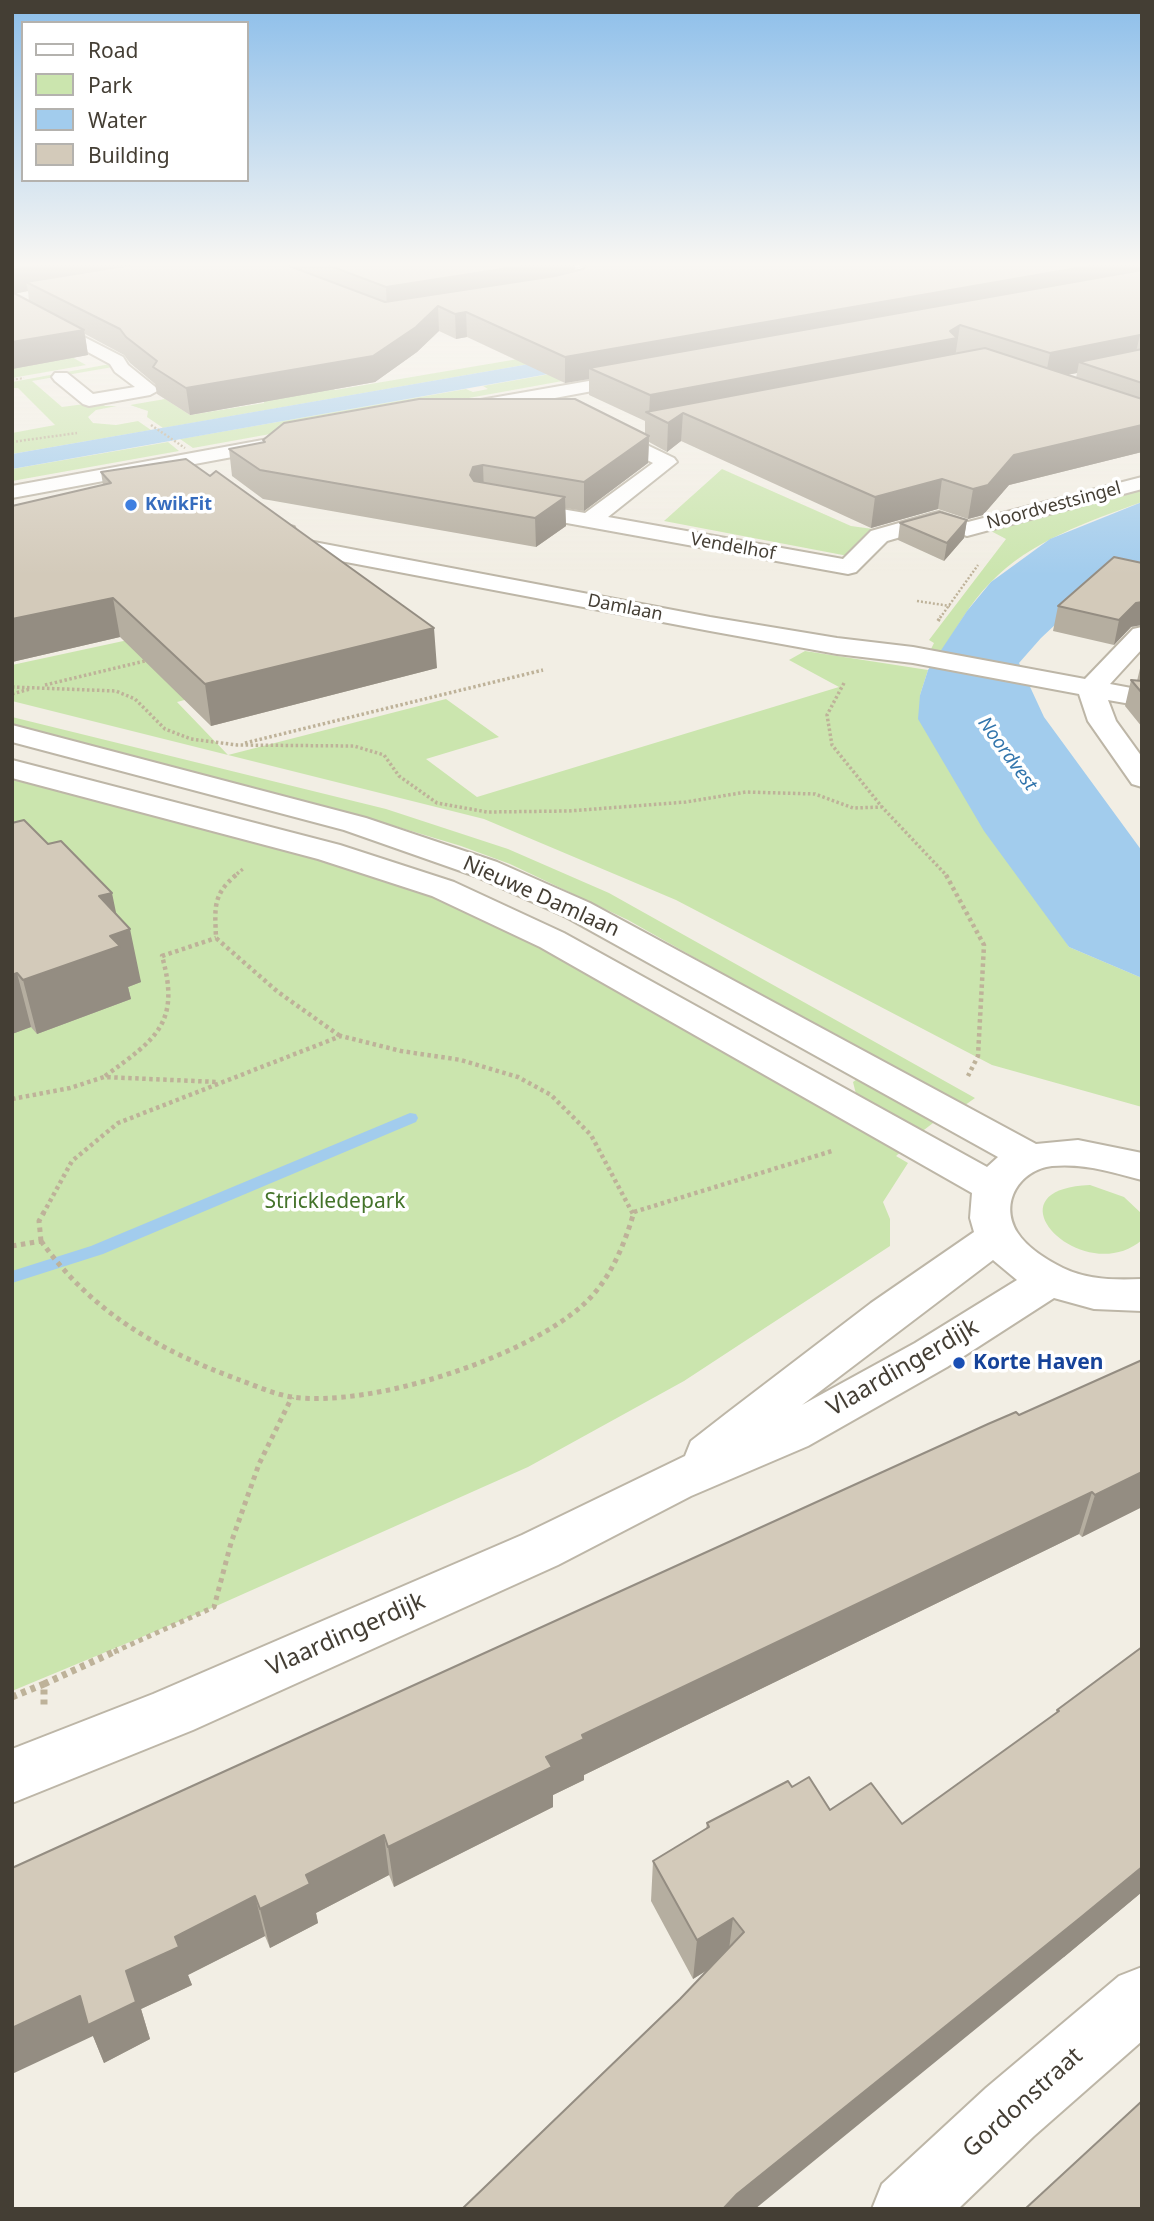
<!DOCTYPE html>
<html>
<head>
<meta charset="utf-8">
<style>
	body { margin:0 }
	#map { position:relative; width:1154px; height:2221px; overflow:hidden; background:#f2eee4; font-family:"Noto Sans",sans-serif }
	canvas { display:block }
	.frame { position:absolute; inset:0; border:14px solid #443e34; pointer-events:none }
	.legend { position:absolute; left:21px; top:21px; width:228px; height:161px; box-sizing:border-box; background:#fff; border:2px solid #b4b2ae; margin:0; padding:9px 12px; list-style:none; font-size:21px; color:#443e34 }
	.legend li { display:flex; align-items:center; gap:14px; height:35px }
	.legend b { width:35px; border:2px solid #b4b2ae }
</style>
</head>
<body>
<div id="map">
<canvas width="1154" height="2221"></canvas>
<div class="frame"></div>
<ul class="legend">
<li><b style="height:9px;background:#fff"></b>Road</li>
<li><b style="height:19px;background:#cbe5ae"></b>Park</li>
<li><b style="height:19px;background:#a2cced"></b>Water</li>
<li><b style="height:19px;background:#d3caba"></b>Building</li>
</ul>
</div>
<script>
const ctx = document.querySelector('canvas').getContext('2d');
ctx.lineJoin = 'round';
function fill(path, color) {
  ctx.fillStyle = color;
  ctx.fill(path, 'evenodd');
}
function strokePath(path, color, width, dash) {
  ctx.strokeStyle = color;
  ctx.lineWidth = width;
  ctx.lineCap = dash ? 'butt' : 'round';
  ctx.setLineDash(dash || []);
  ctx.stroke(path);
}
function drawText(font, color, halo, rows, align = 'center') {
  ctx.font = font + ' "Noto Sans",sans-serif';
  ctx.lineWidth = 7;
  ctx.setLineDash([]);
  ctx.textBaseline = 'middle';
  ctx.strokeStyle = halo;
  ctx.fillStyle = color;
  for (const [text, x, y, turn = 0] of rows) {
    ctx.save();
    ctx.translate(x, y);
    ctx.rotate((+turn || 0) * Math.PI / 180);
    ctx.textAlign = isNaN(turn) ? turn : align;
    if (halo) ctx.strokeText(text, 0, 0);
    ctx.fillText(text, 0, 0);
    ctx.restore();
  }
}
const green = new Path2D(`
	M910 318 193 448 180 439 466 389 473 392 488 389 483 386 718 344Z
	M696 335 163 428 147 417 148 411 130 405 165 399 190 415 264 403 257 344 335 390 577 349Z
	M63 352 86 365 12 378V354Z
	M110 364 113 367 32 381 62 407 99 402 105 406H117L96 410 88 417 93 423 116 425 138 421 151 430 12 454V433L55 425 18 388H12V382Z
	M168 442 179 451 12 481V469Z
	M722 469 851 526 873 529 848 556 664 521Z
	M1142 490V502C1089 521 1030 541 990 583 970 603 956 629 941 653L931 649 934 643 929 640 1006 539 989 530Z
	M258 612 245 684 177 702 228 755 446 699 499 737 426 759 477 797 839 687 789 660 805 651 928 670 920 695 1069 947 1142 978V1107L992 1065 676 900 484 819 12 701V665Z
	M12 717 386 809 508 849 609 893 975 1098 961 1108 628 920 510 864 461 846 358 815 12 729Z
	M12 775 397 880 501 925 903 1150 896 1156 908 1163 883 1202 890 1219V1246L684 1381 528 1467 214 1607 12 1691Z
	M860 1077 937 1120 920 1133 857 1098 853 1082Z
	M1090 1185 1124 1197 1142 1214V1240C1083 1290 983 1189 1090 1185Z`);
const water = new Path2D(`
	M696 335 718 344 12 469V454Z
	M1142 502V563L1104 579 1041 638 1019 663 1044 717 1142 851V978L1069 947 984 831 918 719 920 695 928 670 967 611 991 582 1050 539Z`);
const stream = new Path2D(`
	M410 1113 416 1114 418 1118 416 1122 103 1254 12 1283V1271L91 1246Z`);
const pathFar5 = new Path2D(`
	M12 380 24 378`);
const pathFar4 = new Path2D(`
	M12 442 77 433
	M917 601 950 606
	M940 618 978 565`);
const pathFar3 = new Path2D(`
	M938 621 941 616
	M844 683 827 715 832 745 882 807 948 877
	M45 685 149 660
	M12 687 116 691 135 699 165 729 191 739 237 745 354 746 384 755 399 776 437 803 487 812 569 811 686 802 746 792 815 794 853 808 882 807
	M12 694 30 689
	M245 743 543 670
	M233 877 243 869`);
const pathFar2 = new Path2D(`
	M236 875C212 895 215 909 216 938L278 992 340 1036
	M946 875 984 945 978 1056 968 1076
	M105 1076C156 1039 181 1023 162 956L216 938
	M12 1099 70 1088 104 1077 218 1082
	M634 1212 832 1151
	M43 1214 72 1161 118 1123 341 1036 401 1051 461 1060 518 1077 551 1095 591 1135 633 1214`);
const pathFar1 = new Path2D(`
	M41 1241C92 1312 156 1349 237 1379 254 1385 273 1394 292 1397 371 1408 525 1358 584 1304 610 1280 624 1246 634 1212
	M41 1241 39 1221 44 1212
	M12 1246 41 1241
	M114 1652 214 1607 231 1543 259 1464 292 1397`);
const path = new Path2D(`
	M44 1684 118 1650
	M12 1697 44 1684V1706`);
const minor = new Path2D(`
	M12 300 123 357 128 365 159 390 150 395 89 406 83 404 55 381 52 377 55 373H67L93 394 135 387 115 372 110 364 12 311Z
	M640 372 649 377 646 381 469 414 460 408 469 402Z
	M601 423 674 458 677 462 608 517 843 559 871 531 931 514 939 512 968 522 1142 477V489L967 536 938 526 887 541 856 572 848 574 506 512 503 507 506 502 514 501 585 513 653 463 594 433 591 429 594 425Z
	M279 437 289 443 286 447 12 498V486Z
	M286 525 294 527 298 539 710 617 837 638 913 647 1085 679 1133 629 1142 627V649L1110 684 1142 690V706L1108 700 1116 721 1142 757V787L1132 784 1088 721 1079 694 913 663 837 654 710 631 288 551 280 549 275 532 278 527Z
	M12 725 366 818 497 862 590 903 1036 1144 1078 1140 1142 1153V1180C1112 1172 1084 1163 1052 1166 1020 1170 999 1202 1017 1232 1027 1248 1047 1260 1063 1268 1088 1280 1115 1280 1142 1279V1311L1094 1309 1054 1298 947 1367 808 1446 691 1496 558 1565 193 1730 12 1803V1749L153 1694 522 1535 685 1456 691 1441 727 1413 871 1303 974 1232 970 1218 972 1193 540 947 432 896 318 859 12 778V760L340 845 454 882 564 933 987 1167 998 1157 566 917 475 876 344 830 12 742ZM993 1260 1017 1280 915 1343 802 1405Z
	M1142 1967V2041L1034 2136 958 2209H872L882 2184 986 2088 1119 1976Z`);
const pathBridge = new Path2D(`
	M151 425 185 448`);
const wall = new Path2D(`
	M12 264H575V271L584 268 576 264H1142V452L1009 485 983 515 968 519 938 509 871 528 681 441 667 452 649 442 648 463 584 511 565 508 566 526 536 547 263 499 232 476 229 449 263 442V440L645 434V421L589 395V379L565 383 467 337 456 339 439 331 417 352 375 382 190 415 157 394 155 384 130 363 124 355 85 334 88 355 12 369ZM28 291 29 301 14 294ZM1077 373 1076 378 1067 375Z
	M101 472 437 668 211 726 120 637 12 662V506L103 485Z
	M967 520 964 538 944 561 898 540 900 523Z
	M1114 557 1131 627 1114 645 1053 631 1058 606Z
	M1142 660V727L1125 706 1131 680 1137 681Z
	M12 823 116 915 141 982 128 987 131 999 37 1034 31 1027 12 1034Z
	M1142 1356V1507L1082 1537 1079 1534 584 1775V1780L553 1795V1807L394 1887 389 1875 316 1913 318 1923 270 1948 265 1936 188 1975 192 1985 141 2009 150 2039 104 2063 93 2036 12 1868 1140 1361Z
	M1142 1647V1892L1064 1957 680 1999 709 1969 693 1979 651 1901 653 1861 706 1829 707 1823 792 1787 830 1810 902 1824 1056 1713 1057 1710Z`);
const shadedWall = new Path2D(`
	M48 264H197L26 282 28 291 12 294V270Z
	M534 264H575V278L387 311 386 287Z
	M1100 264H1142V279L589 368V379L565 383V357Z
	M438 306 439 331 417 352 375 382 190 415 186 388Z
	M466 312 467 337 456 339 455 314Z
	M960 325 954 364 683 413 681 441 667 452 668 423 649 414 650 395 950 331Z
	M84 330 88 355 12 369V342Z
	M1140 335 1134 360 1079 362 1077 373 1045 379 1050 353Z
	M1142 425V452L1009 485 983 515 968 519 973 489 1014 455Z
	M649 436 648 463 584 511V482Z
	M483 465 484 493 470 475 473 467Z
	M942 479 938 509 871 528 875 497Z
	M565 497 566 526 536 547 535 518Z
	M967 520 964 538 944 561 947 543Z
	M113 598 120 637 12 662V619Z
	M1142 602V625L1131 627 1114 645 1119 620 1136 603Z
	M434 628 437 668 211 726 205 684Z
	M112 893 120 932 130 929 141 982 128 987 131 999 37 1034 23 980 99 896Z
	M17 973 31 1027 12 1034V975Z
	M1142 1472V1507L1082 1537 1095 1495Z
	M1092 1492 1079 1534 584 1775V1780L553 1795V1807L394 1887 388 1847 546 1757 582 1735Z
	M384 1835 389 1875 316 1913 318 1923 270 1948 260 1909 306 1875Z
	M1142 1867V1892L1064 1957 755 2209H723L737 2194Z
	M255 1896 265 1936 188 1975 192 1985 141 2009 150 2039 104 2063 93 2036 12 2074V2028L175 1937Z
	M733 1918 728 1957 693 1979 697 1940Z`);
const building = new Path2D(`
	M12 264H48L12 270Z
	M137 264H284L385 302 555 276 583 269 588 264H1100L565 357 466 312 455 314 438 306 416 327 373 356 186 388 153 367 157 361 126 337 120 329 26 282Z
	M325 264H534L386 287Z
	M1142 270V335H1140L1050 353 960 325 950 331 957 338 650 395 589 368Z
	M12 292 84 330 12 342Z
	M985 348 1142 399V425L1014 455 988 485 973 489 942 479 875 497 683 413 668 423 646 412Z
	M1142 349V383L1079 362Z
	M419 399H575L649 436 584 482 483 465 473 467 470 475 474 481 565 497 535 518 260 470 229 449 265 442 263 440 284 423Z
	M186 459 210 476 216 471 434 628 205 684 113 598 12 619V506L111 483 101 472Z
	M940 512 967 520 947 543 900 523Z
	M1114 557 1142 563V602L1136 603 1119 620 1058 606Z
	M1131 680 1142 681V693Z
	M24 820 48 844 61 841 112 893 99 896 130 929 110 936 120 946 23 980 17 973 12 975V823Z
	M1142 1360V1472L1095 1495 1092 1492 582 1735 584 1739 546 1757 552 1767 388 1847 384 1835 306 1875 310 1884 260 1909 255 1896 175 1937 179 1947 126 1971 136 2002 88 2025 80 1996 12 2028V1868L988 1424 1016 1412 1019 1415Z
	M1142 1647V1867L1080 1918 737 2194 723 2209H462L680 1999 744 1932 733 1918 697 1940 653 1861 709 1827 707 1823 788 1781 792 1787 809 1777 830 1810 871 1783 902 1824 1059 1711 1057 1710Z
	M1142 2101V2209H1025Z`);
const markers = [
	[131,505,7,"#3f7fe0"],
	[959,1363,7,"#1a4fb4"]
];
const farShopnames = [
	["KwikFit",145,505]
];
const farStreetnames = [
	["Noordvestsingel",1054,506,-15],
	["Vendelhof",733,547,10],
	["Damlaan",625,608,11]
];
const farWaternames = [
	["Noordvest",1007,754,54]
];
const streetNames = [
	["Nieuwe Damlaan",541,897,24]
];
const parkNames = [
	["Strickledepark",335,1202]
];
const transitNames = [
	["Korte Haven",973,1363]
];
const nearStreetnames = [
	["Vlaardingerdijk",903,1368,-30],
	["Vlaardingerdijk",346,1635,-24],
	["Gordonstraat",1023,2103,-42]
];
fill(green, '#cbe5ae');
fill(water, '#a2cced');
fill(stream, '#a2cced');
strokePath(minor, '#bdb6a7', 4);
strokePath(pathFar5, '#beb299', 2, [2, 2]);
strokePath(pathFar4, '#beb299', 2.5, [2, 2]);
strokePath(pathFar3, '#beb299', 3.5, [2.5, 2.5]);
strokePath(pathFar2, '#beb299', 4.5, [3.5, 3.5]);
strokePath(pathFar1, '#beb299', 5, [4.5, 4.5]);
strokePath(path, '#beb299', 7, [5, 5]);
fill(minor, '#fff');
strokePath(pathBridge, '#beb299', 2.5, [2, 2]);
fill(wall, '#b5aea0');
fill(shadedWall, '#948d82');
fill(building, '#d3caba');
strokePath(building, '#948d82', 2);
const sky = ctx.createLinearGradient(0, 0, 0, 575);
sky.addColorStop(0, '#8cbeea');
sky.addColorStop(0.46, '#f9f7f3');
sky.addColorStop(1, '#f9f7f300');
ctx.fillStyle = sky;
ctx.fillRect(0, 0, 1154, 575);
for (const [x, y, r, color] of markers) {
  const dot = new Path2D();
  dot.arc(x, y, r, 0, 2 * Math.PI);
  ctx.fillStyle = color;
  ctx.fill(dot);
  strokePath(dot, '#fff', 2.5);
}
drawText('bold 18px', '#366cbe', '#fff', farShopnames, 'left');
drawText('18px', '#443e34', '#fff', farStreetnames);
drawText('italic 19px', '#3275ac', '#fff', farWaternames);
drawText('21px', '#443e34', '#fff', streetNames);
drawText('21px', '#44732a', '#fff', parkNames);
drawText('bold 21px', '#164399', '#fff', transitNames, 'left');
drawText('24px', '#443e34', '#fff', nearStreetnames);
</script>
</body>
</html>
